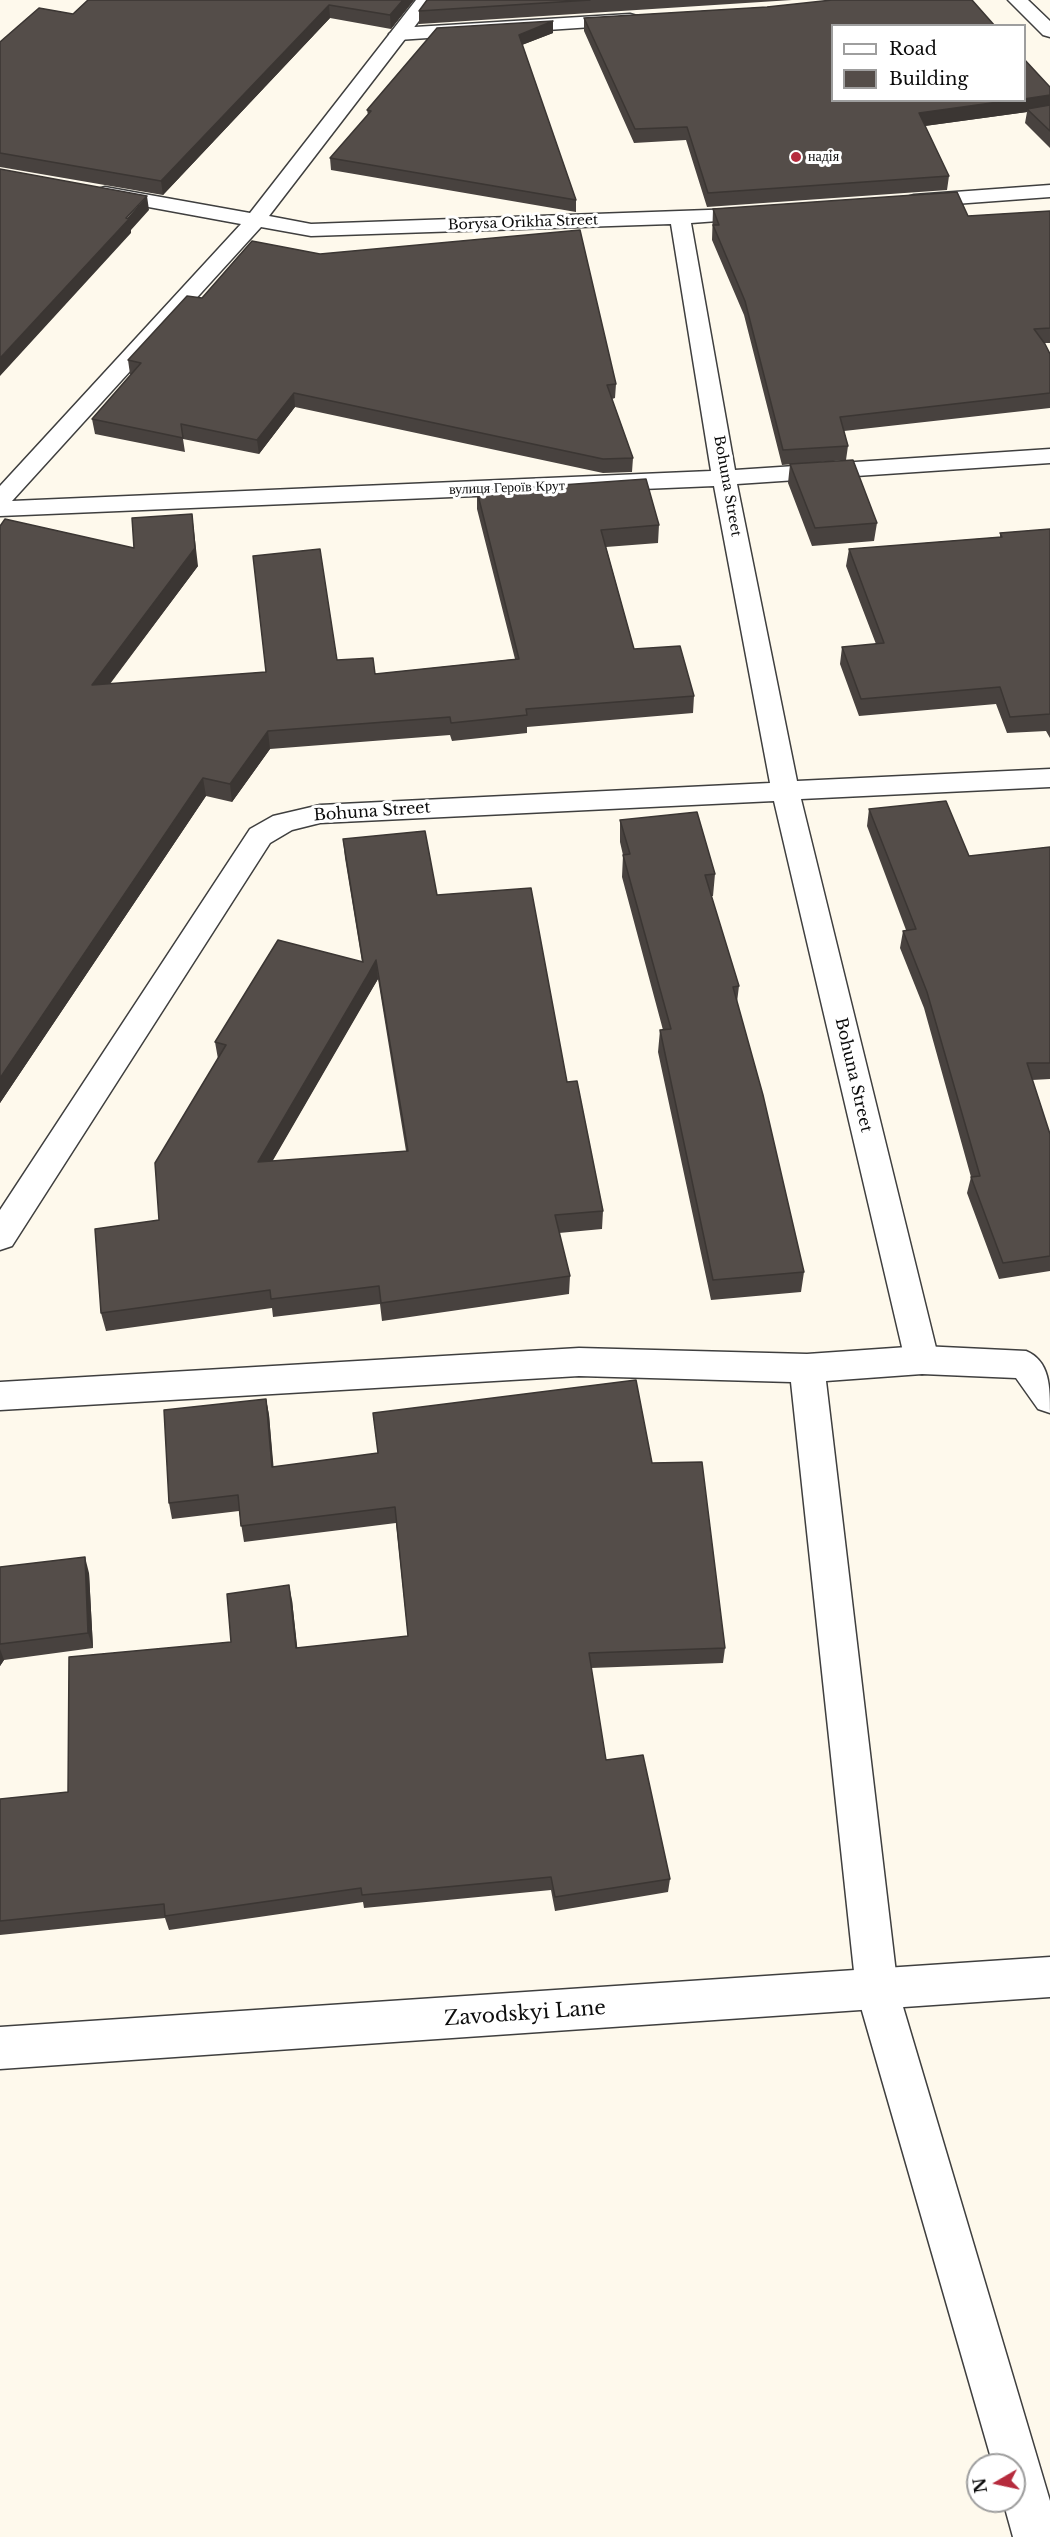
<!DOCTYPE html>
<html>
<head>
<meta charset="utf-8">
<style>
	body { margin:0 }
	#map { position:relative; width:1050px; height:2537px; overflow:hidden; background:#fef9ec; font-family:"Libre Baskerville",serif }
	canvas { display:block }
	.legend { position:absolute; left:831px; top:24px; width:195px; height:78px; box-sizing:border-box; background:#fff; border:2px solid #9e9e9e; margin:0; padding:8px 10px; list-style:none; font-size:18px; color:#0c0c0c }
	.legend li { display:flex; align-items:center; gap:12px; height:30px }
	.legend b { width:30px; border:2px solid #9e9e9e }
	.north { position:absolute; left:966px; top:2453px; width:60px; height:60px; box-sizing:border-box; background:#fff; border:2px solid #9e9e9e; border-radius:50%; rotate:261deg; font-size:16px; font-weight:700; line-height:24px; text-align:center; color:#0c0c0c }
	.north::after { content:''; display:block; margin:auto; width:21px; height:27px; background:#b62b3d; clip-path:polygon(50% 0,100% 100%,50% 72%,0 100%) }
</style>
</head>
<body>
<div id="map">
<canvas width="1050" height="2537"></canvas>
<ul class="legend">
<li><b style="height:8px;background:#fff"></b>Road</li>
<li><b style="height:16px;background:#544d49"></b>Building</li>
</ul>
<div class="north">N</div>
</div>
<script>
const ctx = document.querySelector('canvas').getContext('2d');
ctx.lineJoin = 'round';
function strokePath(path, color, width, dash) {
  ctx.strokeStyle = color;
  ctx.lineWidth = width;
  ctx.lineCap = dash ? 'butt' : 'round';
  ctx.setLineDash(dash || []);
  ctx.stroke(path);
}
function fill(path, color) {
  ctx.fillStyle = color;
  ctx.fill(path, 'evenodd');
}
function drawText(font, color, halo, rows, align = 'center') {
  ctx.font = font + ' "Libre Baskerville",serif';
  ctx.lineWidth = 6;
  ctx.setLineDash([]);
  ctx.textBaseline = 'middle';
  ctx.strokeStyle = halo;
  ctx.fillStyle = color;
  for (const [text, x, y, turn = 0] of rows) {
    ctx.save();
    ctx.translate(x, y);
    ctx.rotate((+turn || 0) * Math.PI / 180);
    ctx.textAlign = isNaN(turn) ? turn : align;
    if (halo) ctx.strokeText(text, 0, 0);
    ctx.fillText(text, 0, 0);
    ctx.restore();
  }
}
const service = new Path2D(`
	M630 14 637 16 639 20 637 24 398 40 389 34 398 28Z
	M922 1346 1026 1351C1050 1361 1050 1387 1050 1413L1038 1409 1016 1378 922 1374 826 1381 898 1990 1050 2501V2537H1013L1003 2501H1014V2465H993L856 1990 791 1382 579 1376 0 1410V1382L579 1348 807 1354Z`);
const minor = new Path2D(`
	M416 0H435L269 216 311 224 765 208 768 212 765 216 758 218 691 223 735 470 1050 449V463L737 484 797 781 1050 769V787L801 799 939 1360 934 1370 922 1374 910 1370 905 1360 774 801 320 823 292 830 270 843 12 1246 0 1250V1210L250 829 273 816 320 805 770 783 714 486 0 516V486L241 224 105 199 98 197 95 193 98 189 105 187 250 213ZM671 224 711 471 12 501 261 227 311 236Z
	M1008 0H1028L1050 21V37L1043 35Z
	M1050 185V197L914 207 907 205 904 201 907 197 914 195Z
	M1050 1957V1997L0 2069V2027Z`);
const wall = new Path2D(`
	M88 0H414L391 29 330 18 163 195 0 167V42L73 14Z
	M427 0H792L419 24V11Z
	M767 7 1050 87V148L1025 123 1027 112 925 126 949 176 947 190 707 207 686 140 634 143 584 31V18Z
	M437 28 553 33 522 45 576 200V212L331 170 330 158 368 115 367 110Z
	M713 209 968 216 1050 211V343H1044L1050 354V408L844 431 848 446 846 460 782 465 744 315 712 240Z
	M128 360 616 384 615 398 612 399 633 458 632 472 603 473 295 407 259 454 183 439 185 452 95 434 92 419 131 375 130 374Z
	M790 464 877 523 874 541 812 546 788 483Z
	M477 491 659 525 658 543 606 547 634 649 694 696 693 713 527 727V733L452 741 450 735 270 749 232 802 206 796 0 1103V526L198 566 110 684 266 672 337 660 375 674 515 659 477 509Z
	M1050 529V738L1046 731 1007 733 996 704 859 716 840 664 842 647 876 644 846 566 849 549 1000 537V533Z
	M869 809 969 856 1050 847V1079L1032 1080 1050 1134V1271L999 1279 967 1193 971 1177 924 1008 900 948 903 931 906 930 867 826Z
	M620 820 715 874 713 896H711L739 986 737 1002 804 1272 801 1292 711 1300 658 1052 660 1030H663L622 877 623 855 620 842Z
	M343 839 437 895 567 1082 603 1211 602 1229 559 1233 570 1276 569 1294 382 1321 380 1304 273 1317 272 1308 106 1331 101 1313 159 1220 218 1059 215 1042 362 962 345 858ZM378 979 406 1151 272 1161 367 997Z
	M266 1399 269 1415 273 1467 378 1453 373 1413 652 1463 725 1648 723 1663 591 1668 606 1760 670 1879 668 1892 555 1911 551 1890 364 1908 363 1902 169 1930 165 1918 0 1935V1799L68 1792 231 1642 292 1600 297 1648 408 1636 396 1523 244 1542 239 1511 172 1519 169 1503Z
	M0 1567 89 1573 93 1648 4 1660 0 1666Z`);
const shadedWall = new Path2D(`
	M403 0H414L391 29 390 15Z
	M329 5 330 18 163 195 161 181Z
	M553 21V33L519 46V35Z
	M1050 95V109H1027V112L917 127 919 113 1013 100H1024V99Z
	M147 196 149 210 131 230V233L0 376V358Z
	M294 393 295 407 259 454 257 440Z
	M192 514 198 566 95 703 92 685Z
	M268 731 270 749 232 802 230 784Z
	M203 778 206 796 0 1103V1078Z
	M376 960 378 979 261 1181 258 1162Z
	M266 1399 269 1415 275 1483 272 1467Z
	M85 1557 89 1573 93 1648 88 1633Z
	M289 1585 292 1600 299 1663 296 1648Z
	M0 1649 4 1660 0 1666Z`);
const building = new Path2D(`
	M88 0H403L390 15 329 5 161 181 0 153V42L39 8 73 14Z
	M427 0H590L419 11Z
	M832 0H972L995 26H832V100H1013L919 113 949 176 708 193 687 127 635 129 584 18 767 7Z
	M553 21 519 35 576 200 330 158 371 111 367 110 437 28Z
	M1024 59 1050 87V95L1024 99Z
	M1050 105V131L1027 109Z
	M0 169 147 196 126 218 129 219 0 358Z
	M957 192 968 216 1050 211V328L1034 329 1045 344 1050 354V393L840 417 848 446 783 450 745 301 713 225H719L713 209Z
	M580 230 616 384 607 385 633 458 603 459 294 393 257 440 181 424 183 438 92 419 141 363 128 360 187 296 202 298 252 241 320 254Z
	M853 460 877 523 815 528 790 464Z
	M646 479 659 525 601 530 634 649 680 646 694 696 526 709 527 715 451 723 450 717 268 731 230 784 203 778 0 1078V526L5 519 134 548 132 518 192 514 195 548 92 685 266 672 253 556 320 549 337 660 373 658 375 674 519 659 477 491Z
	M1050 529V714L1010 717 1000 687 861 699 842 647 884 643 849 549 1002 537 1000 533Z
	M946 801 969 856 1050 847V1063H1027L1050 1134V1256L1003 1263 971 1177 980 1176 927 992 903 931 916 929 869 809Z
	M697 812 715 874 705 875 739 986 733 987 763 1095 804 1272 713 1280 660 1030 671 1029 623 855 630 854 620 820Z
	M425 831 437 895 531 888 567 1082 577 1081 603 1211 555 1215 570 1276 381 1303 379 1286 271 1299 270 1290 101 1313 95 1229 159 1220 155 1163 226 1045 215 1042 278 940 363 962 343 839ZM376 960 408 1151 258 1162 366 978Z
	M636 1380 652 1463 702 1462 725 1648 589 1653 606 1760 643 1755 670 1879 555 1897 551 1877 362 1895 361 1888 165 1916 164 1904 0 1921V1799L68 1792 69 1657 231 1642 227 1594 289 1585 296 1648 408 1636 395 1507 241 1526 238 1495 169 1503 164 1410 266 1399 272 1467 378 1453 373 1413Z
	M85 1557 88 1633 0 1644V1567Z`);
const markers = [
	[796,157,6,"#b62b3d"]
];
const farPoinames = [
	["надія",808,157]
];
const farStreetnames = [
	["Borysa Orikha Street",523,223,-2],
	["Bohuna Street",727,486,80],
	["вулиця Героїв Крут",507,488,-2]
];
const streetNames = [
	["Bohuna Street",372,812,-4],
	["Bohuna Street",853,1075,77]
];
const nearStreetnames = [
	["Zavodskyi Lane",525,2014,-4]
];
strokePath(service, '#3f3f3f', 3);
strokePath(minor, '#3f3f3f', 3);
fill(service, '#fff');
fill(minor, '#fff');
fill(wall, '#48423f');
fill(shadedWall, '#3b3633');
fill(building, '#544d49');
strokePath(building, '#3b3633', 1.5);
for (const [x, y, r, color] of markers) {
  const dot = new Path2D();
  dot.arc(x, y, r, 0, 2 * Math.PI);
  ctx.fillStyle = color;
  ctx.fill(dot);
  strokePath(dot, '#fff', 2);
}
drawText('14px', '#0c0c0c', '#fff', farPoinames, 'left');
drawText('14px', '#0c0c0c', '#fff', farStreetnames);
drawText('16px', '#0c0c0c', '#fff', streetNames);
drawText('20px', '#0c0c0c', '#fff', nearStreetnames);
</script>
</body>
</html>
